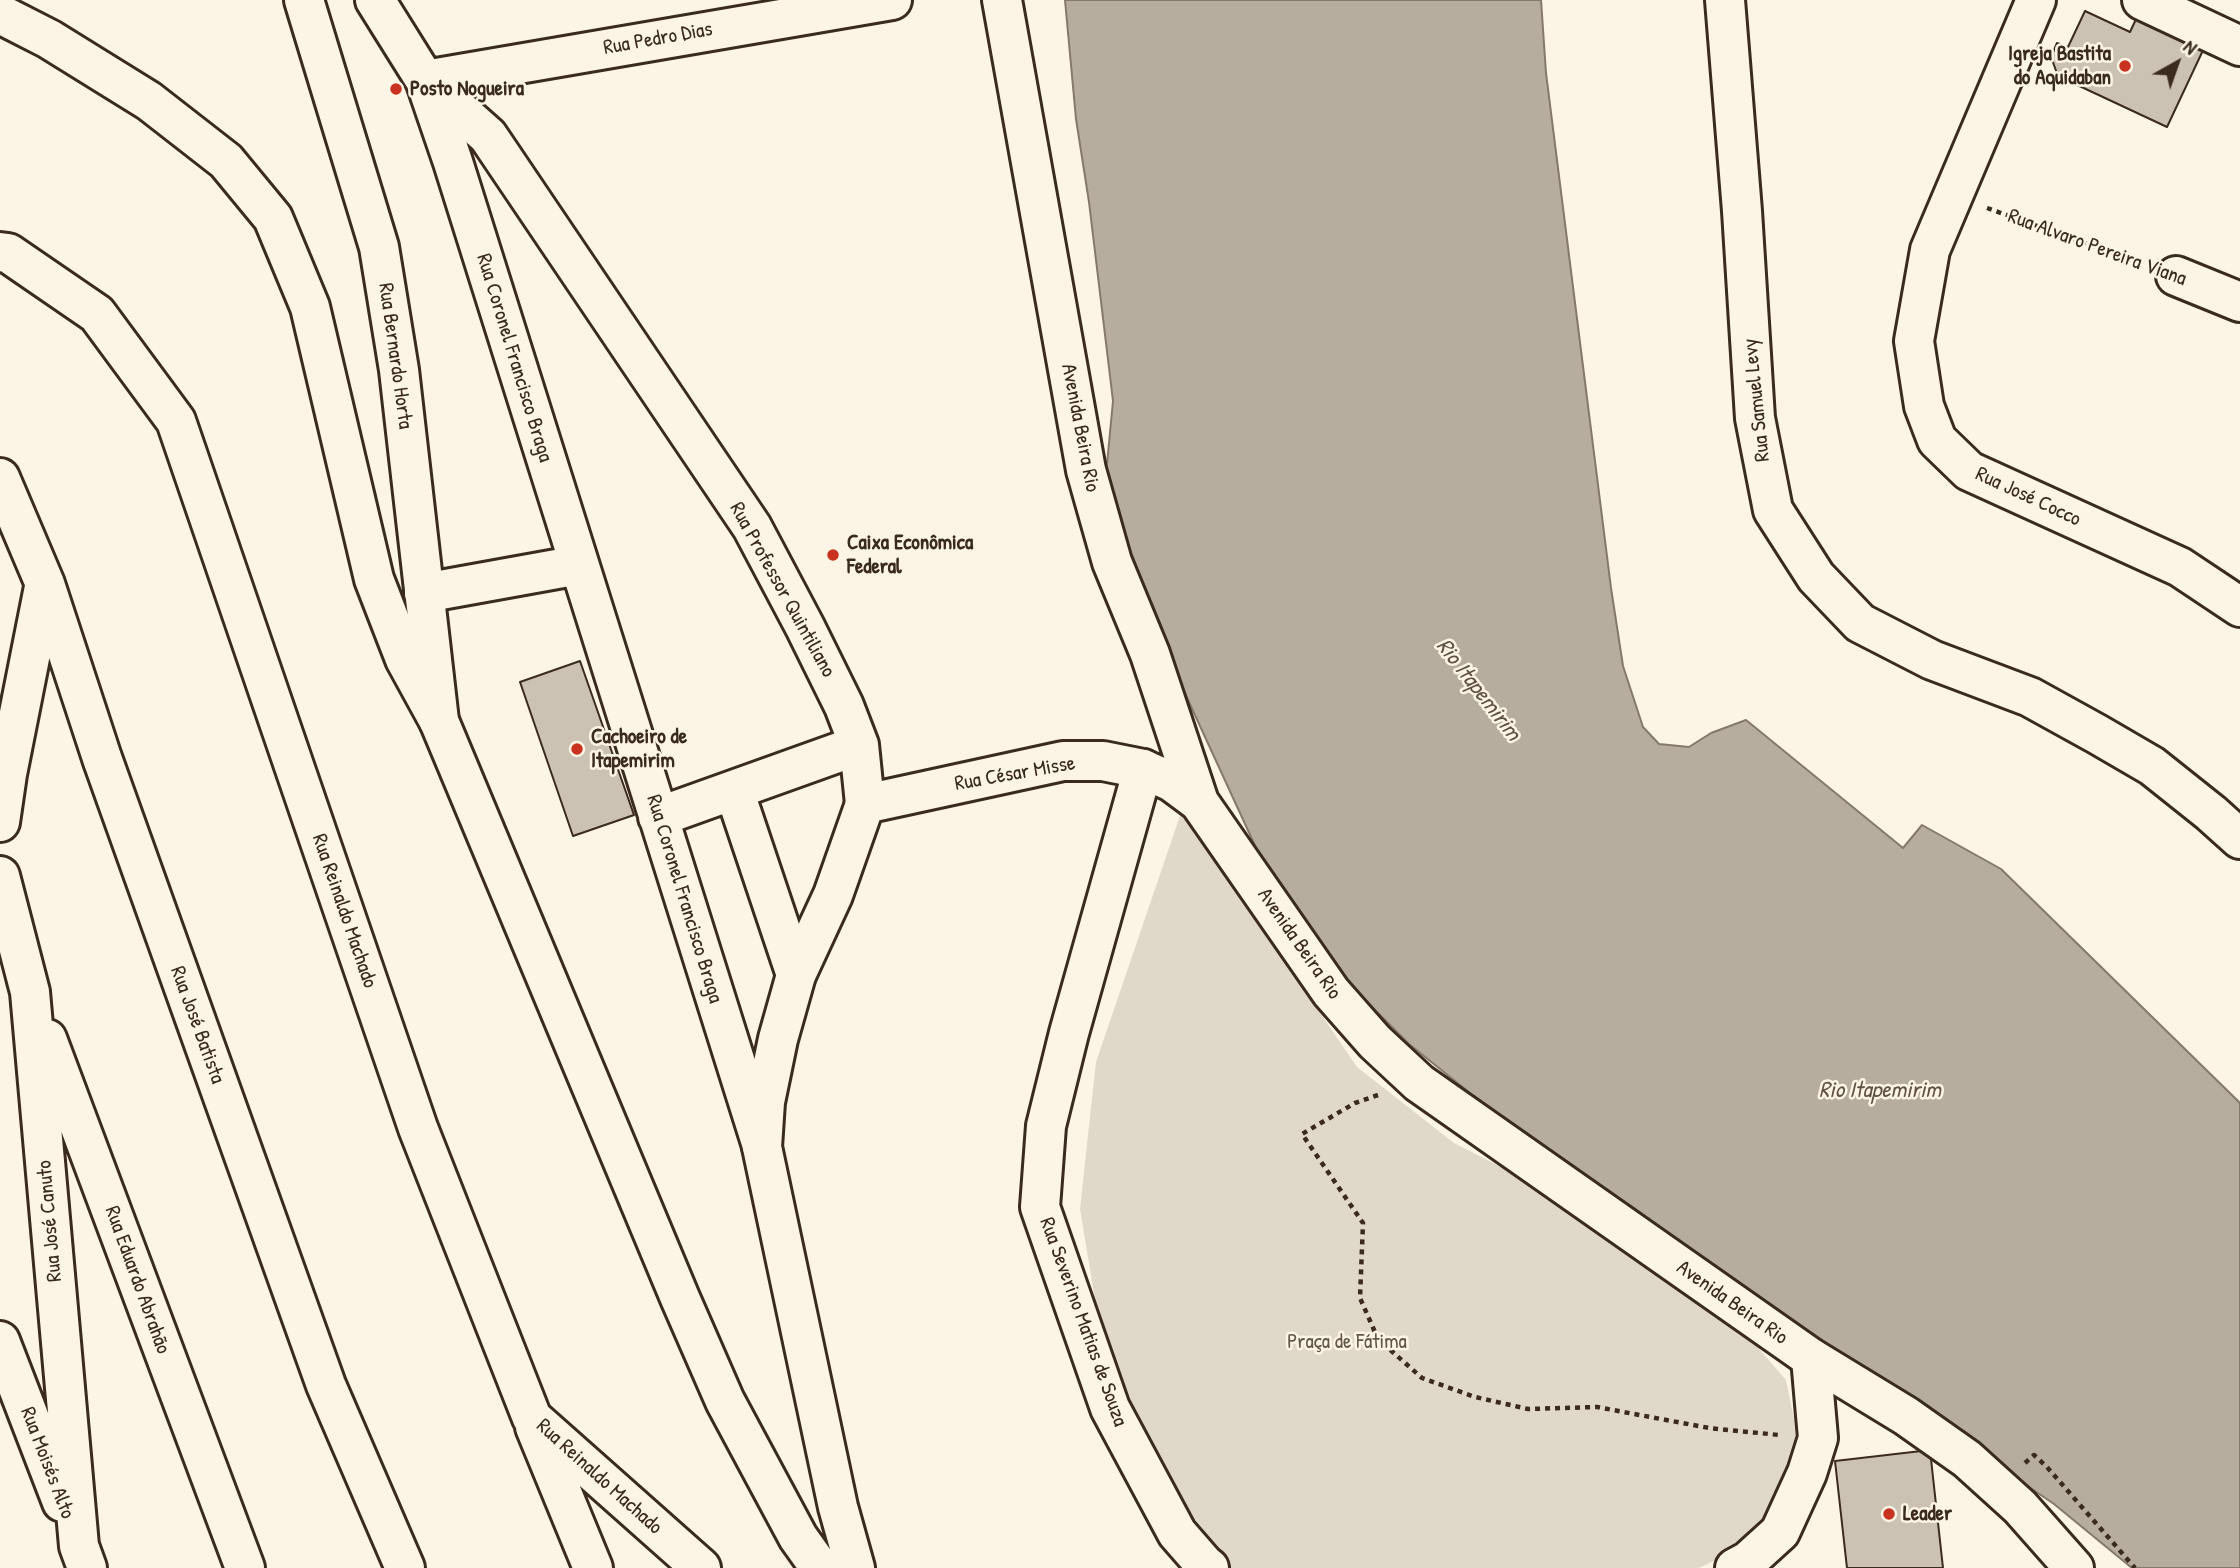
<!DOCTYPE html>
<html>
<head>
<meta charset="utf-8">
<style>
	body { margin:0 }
	#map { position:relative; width:2240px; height:1568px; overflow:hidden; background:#fcf5e5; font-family:"Patrick Hand",sans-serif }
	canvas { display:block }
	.north { position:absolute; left:2142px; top:28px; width:70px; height:70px; -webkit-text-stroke:5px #fcf5e5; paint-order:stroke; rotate:40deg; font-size:19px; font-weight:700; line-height:28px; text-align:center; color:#3b2a1e }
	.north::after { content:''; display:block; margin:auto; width:24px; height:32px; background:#3b2a1e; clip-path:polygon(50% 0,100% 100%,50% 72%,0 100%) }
</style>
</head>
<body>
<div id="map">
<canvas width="2240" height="1568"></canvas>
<div class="north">N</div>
</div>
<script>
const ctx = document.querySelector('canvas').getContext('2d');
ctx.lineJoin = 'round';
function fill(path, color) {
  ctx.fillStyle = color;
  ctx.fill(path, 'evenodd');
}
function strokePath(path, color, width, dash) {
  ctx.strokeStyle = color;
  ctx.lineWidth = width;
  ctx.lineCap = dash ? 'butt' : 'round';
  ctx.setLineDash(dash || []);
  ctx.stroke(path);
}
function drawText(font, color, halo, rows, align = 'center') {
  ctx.font = font + ' "Patrick Hand",sans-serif';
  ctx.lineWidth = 5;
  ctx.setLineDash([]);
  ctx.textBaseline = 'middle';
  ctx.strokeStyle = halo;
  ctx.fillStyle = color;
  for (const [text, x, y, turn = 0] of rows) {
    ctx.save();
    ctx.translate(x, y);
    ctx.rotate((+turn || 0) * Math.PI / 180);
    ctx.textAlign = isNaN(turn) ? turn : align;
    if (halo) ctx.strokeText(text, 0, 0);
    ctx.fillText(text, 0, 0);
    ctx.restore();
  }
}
const green = new Path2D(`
	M1182 810 1357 1067 1454 1143 1556 1195 1754 1343 1786 1380 1794 1419 1797 1455 1777 1502 1758 1530 1731 1553 1699 1568H1232L1202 1555 1105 1360 1080 1209 1096 1062Z`);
const water = new Path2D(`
	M1065 0H1541L1546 73 1611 588 1623 666 1643 727 1659 744 1689 747 1711 733 1746 720 1903 848 1922 825 2001 869 2240 1103V1568H2132L2054 1504 1663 1238 1470 1093 1409 1044 1356 991 1302 923 1257 850 1154 626 1105 485 1113 401 1089 202 1076 119Z`);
const building = new Path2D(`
	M2085 11 2130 32 2138 15 2205 46 2167 127 2058 76 2051 57 2057 43 2068 47Z
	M580 661 634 815 573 836 520 682Z
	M1930 1450 1943 1568H1847L1835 1461Z`);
const path = new Path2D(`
	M1987 208 2141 263
	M1378 1095 1355 1103 1302 1134 1363 1223 1360 1298 1378 1339 1422 1378 1475 1397 1528 1409 1597 1407 1709 1428 1779 1435
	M2025 1463 2034 1455 2047 1467 2135 1568`);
const minor = new Path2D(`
	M375 0 425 80 488 136 752 527 805 627 844 706 859 745 865 804
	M1725 0 1742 211 1755 418 1773 510 1816 577 1860 623 1932 660 2030 697 2097 734 2152 766 2211 813 2240 839
	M2036 0 1930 250 1914 341 1924 406 1937 440 1969 471 2180 567 2240 607
	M2142 0 2240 46
	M0 14 49 39 149 101 226 161 273 218 310 307 374 579 405 659 439 721
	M425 80 453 162 762 1146
	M425 80 892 0
	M0 252 8 253 97 314 176 421 418 1128 532 1418 701 1568
	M2176 276 2240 302
	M0 478 45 584 102 758 326 1385 405 1568
	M424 593 579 565
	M1143 769 1069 1033 1046 1126 1040 1207 1110 1408 1177 1533 1204 1564 1209 1568
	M734 790 796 975
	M658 817 859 745
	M0 822 7 774 44 587
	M0 876 30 992 79 1546 87 1568
	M47 1039 245 1568
	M0 1341 62 1502
	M535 1427 593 1568
	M1735 1568 1748 1561 1780 1532 1807 1473 1818 1438 1811 1358`);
const major = new Path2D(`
	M304 0 379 247 399 370 439 721 680 1298 725 1401 798 1537 820 1568
	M1002 0 1086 470 1112 562 1150 654 1199 802 1331 992 1375 1042 1419 1083 1811 1358 1906 1416 1967 1459 2020 1507 2074 1568
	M855 1568 838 1507 762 1147 765 1102 778 1039 796 975 833 895 865 804 1063 761H1103L1143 769 1172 782 1199 802`);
const markers = [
	[2125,66,7,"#c8321e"],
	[396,89,7,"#c8321e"],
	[833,555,7,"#c8321e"],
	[577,749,7,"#c8321e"],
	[1889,1514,7,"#c8321e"]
];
const streetNames = [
	["Rua Pedro Dias",658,39,-10],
	["Rua Alvaro Pereira Viana",2097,248,20],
	["Rua Bernardo Horta",395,356,82],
	["Rua Coronel Francisco Braga",514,358,73],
	["Rua Samuel Levy",1757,400,-96],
	["Avenida Beira Rio",1080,428,79],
	["Rua José Cocco",2028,497,25],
	["Rua Professor Quintiliano",782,590,61],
	["Rua César Misse",1015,774,-10],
	["Rua Coronel Francisco Braga",684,899,73],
	["Rua Reinaldo Machado",344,911,71],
	["Avenida Beira Rio",1299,944,55],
	["Rua José Batista",197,1025,70],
	["Rua José Canuto",50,1221,-95],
	["Rua Eduardo Abrahão",137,1280,70],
	["Avenida Beira Rio",1732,1303,35],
	["Rua Severino Matias de Souza",1083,1322,70],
	["Rua Moisés Alto",47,1463,69],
	["Rua Reinaldo Machado",599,1477,42]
];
const poiNames = [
	["Igreja Bastita",2111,54,"right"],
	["do Aquidaban",2111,78,"right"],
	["Posto Nogueira",410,89],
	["Caixa Econômica",847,543],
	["Federal",847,567],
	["Cachoeiro de",591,737],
	["Itapemirim",591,761],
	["Leader",1903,1514]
];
const parkNames = [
	["Praça de Fátima",1347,1342]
];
const waterNames = [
	["Rio Itapemirim",1478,690,52],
	["Rio Itapemirim",1880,1091]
];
fill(green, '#e0d8c8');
fill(water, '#b7ad9e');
strokePath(water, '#85796b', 2);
fill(building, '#ccc2b3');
strokePath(building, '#3b2a1e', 2);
strokePath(minor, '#3b2a1e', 44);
strokePath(major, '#3b2a1e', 44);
strokePath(path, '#3b2a1e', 4.5, [5, 5]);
strokePath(minor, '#fcf5e5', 38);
strokePath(major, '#fcf5e5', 38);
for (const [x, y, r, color] of markers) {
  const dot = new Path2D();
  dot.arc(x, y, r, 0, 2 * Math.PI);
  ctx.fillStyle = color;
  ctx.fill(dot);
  strokePath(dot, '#fcf5e5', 2.5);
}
drawText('21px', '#3b2a1e', '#fcf5e5', streetNames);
drawText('bold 21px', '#3b2a1e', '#fcf5e5', poiNames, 'left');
drawText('21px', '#645648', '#fcf5e5', parkNames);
drawText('italic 23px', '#605144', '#fcf5e5', waterNames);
</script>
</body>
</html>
